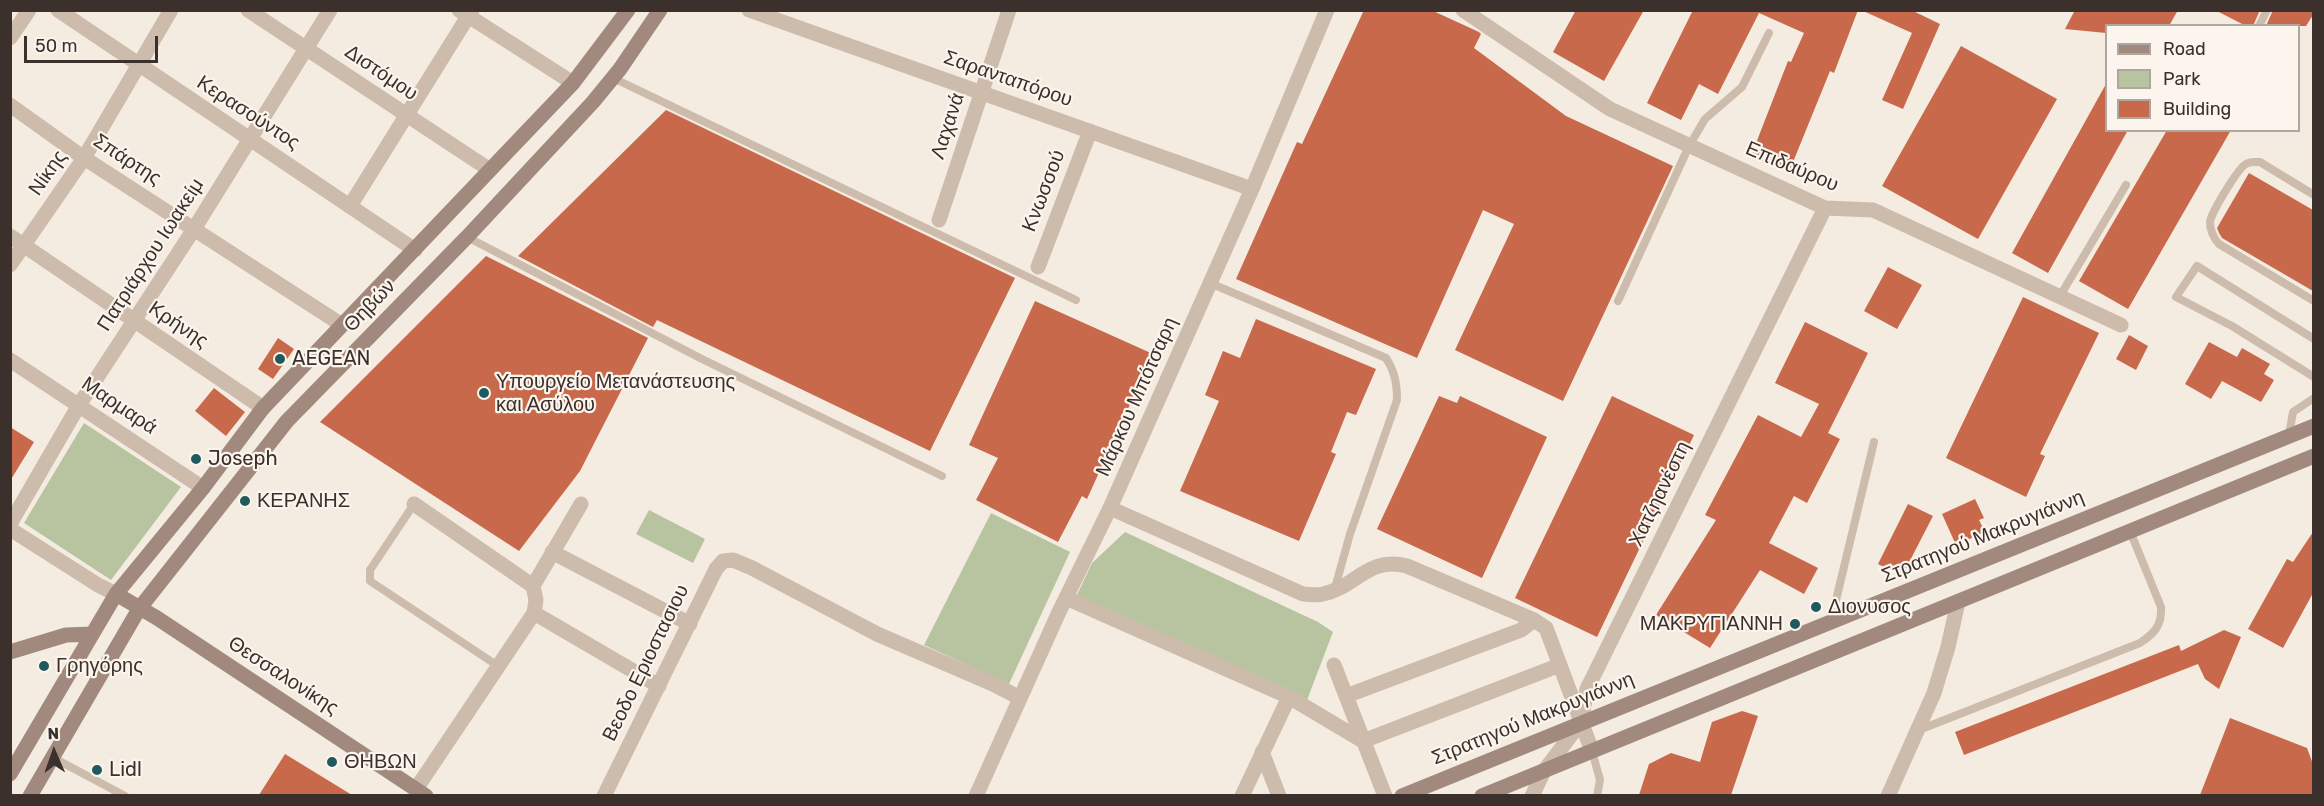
<!DOCTYPE html>
<html>
<head>
<meta charset="utf-8">
<style>
	body { margin:0 }
	#map { position:relative; width:2324px; height:806px; overflow:hidden; background:#f4ebe1; font-family:Rubik,sans-serif }
	canvas { display:block }
	.frame { position:absolute; inset:0; border:12px solid #3b302b; pointer-events:none }
	.legend { position:absolute; left:2105px; top:24px; width:195px; height:108px; box-sizing:border-box; background:#fbf5ee; border:2px solid #aea6a0; margin:0; padding:8px 10px; list-style:none; font-size:18px; color:#3b302b }
	.legend li { display:flex; align-items:center; gap:12px; height:30px }
	.legend b { width:30px; border:2px solid #aea6a0 }
	.north { position:absolute; left:24px; top:722px; width:60px; height:60px; -webkit-text-stroke:4px #fbf5ee; paint-order:stroke; rotate:358deg; font-size:16px; font-weight:700; line-height:24px; text-align:center; color:#3b302b }
	.north::after { content:''; display:block; margin:auto; width:21px; height:27px; background:#3b302b; clip-path:polygon(50% 0,100% 100%,50% 72%,0 100%) }
	.scale { position:absolute; left:24px; top:36px; width:134px; height:27px; box-sizing:border-box; border:3px solid #3b302b; border-top:0; padding-left:8px; font-size:18px; line-height:21px; white-space:nowrap; color:#3b302b; -webkit-text-stroke:4px #fbf5ee; paint-order:stroke }
</style>
</head>
<body>
<div id="map">
<canvas width="2324" height="806"></canvas>
<div class="frame"></div>
<ul class="legend">
<li><b style="height:8px;background:#a18a7d"></b>Road</li>
<li><b style="height:16px;background:#b8c4a0"></b>Park</li>
<li><b style="height:16px;background:#c8694b"></b>Building</li>
</ul>
<div class="north">N</div>
<div class="scale">50 m</div>
</div>
<script>
const ctx = document.querySelector('canvas').getContext('2d');
ctx.lineJoin = 'round';
function fill(path, color) {
  ctx.fillStyle = color;
  ctx.fill(path, 'evenodd');
}
function strokePath(path, color, width, dash) {
  ctx.strokeStyle = color;
  ctx.lineWidth = width;
  ctx.lineCap = dash ? 'butt' : 'round';
  ctx.setLineDash(dash || []);
  ctx.stroke(path);
}
function drawText(font, color, halo, rows, align = 'center') {
  ctx.font = font + ' Rubik,sans-serif';
  ctx.lineWidth = 4.5;
  ctx.setLineDash([]);
  ctx.textBaseline = 'middle';
  ctx.strokeStyle = halo;
  ctx.fillStyle = color;
  for (const [text, x, y, turn = 0] of rows) {
    ctx.save();
    ctx.translate(x, y);
    ctx.rotate((+turn || 0) * Math.PI / 180);
    ctx.textAlign = isNaN(turn) ? turn : align;
    if (halo) ctx.strokeText(text, 0, 0);
    ctx.fillText(text, 0, 0);
    ctx.restore();
  }
}
const green = new Path2D(`
	M84 423 181 487 111 580 24 523Z
	M649 510 705 539 693 563 636 534Z
	M991 513 1070 552 1009 684 924 645Z
	M1125 532 1318 622 1333 632 1307 700 1076 597 1092 563Z`);
const building = new Path2D(`
	M1364 10H1431L1479 32 1481 34 1474 48 1566 116 1673 166 1563 401 1455 350 1514 224 1483 210 1417 358 1236 279 1297 142 1302 144Z
	M1576 10H1644L1604 81 1553 52Z
	M1693 10H1858L1834 73 1830 71 1789 172 1751 156 1788 61 1791 62 1804 33 1759 13 1718 94 1699 84 1681 120 1647 103Z
	M1861 10H1911L1940 24 1903 109 1882 100 1912 33Z
	M2075 10H2178L2169 26H2106V33L2065 29Z
	M2215 10H2260L2253 26H2246Z
	M2273 10H2313V15L2306 26H2266Z
	M1961 46 2057 99 1978 239 1882 186Z
	M2106 84V130H2128L2048 273 2012 253Z
	M666 110 1015 278 930 451 657 320 653 327 518 256Z
	M2167 130H2231L2128 309 2079 281Z
	M2249 173 2313 210V291L2222 238 2219 233 2217 228Z
	M486 256 648 338 580 471 519 551 320 422Z
	M1888 267 1922 285 1897 329 1864 311Z
	M2023 297 2099 333 2040 454 2045 456 2026 497 1946 458Z
	M1035 301 1153 354 1087 499 1082 496 1058 542 976 500 998 458 969 445Z
	M1256 319 1376 369 1356 415 1347 412 1331 452 1336 454 1299 541 1180 491 1219 401 1205 395 1223 351 1240 358Z
	M1805 322 1868 353 1828 433 1840 439 1807 503 1794 496 1769 543 1818 568 1804 594 1760 570 1710 648 1656 615 1716 520 1705 515 1758 415 1801 437 1819 404 1775 383Z
	M2129 335 2148 346 2136 370 2116 359Z
	M278 338 294 349 273 379 258 369Z
	M2209 342 2237 357 2242 348 2270 364 2264 374 2274 380 2261 402 2222 381 2211 399 2185 384Z
	M214 388 245 412 226 436 195 411Z
	M1439 396 1457 403 1460 396 1547 437 1482 578 1377 529Z
	M1612 396 1694 435 1597 637 1515 598Z
	M10 427 34 442 10 481Z
	M1975 499 1984 518 1979 520 1985 532 1956 545 1942 514Z
	M1908 504 1933 516 1902 576 1878 564Z
	M2313 532V593L2283 648 2248 629 2287 559 2293 562Z
	M2224 630 2241 637 2219 689 2205 679 2198 664 1964 755 1955 732 2179 645 2181 651Z
	M1742 711 1758 716 1731 795H1639L1649 764 1671 753 1700 762 1712 722Z
	M2230 718 2307 748 2313 764V795H2200Z
	M285 754 352 795H259Z`);
const lane = new Path2D(`
	M2259 26 2267 10
	M613 78 1076 300
	M2314 195 2260 162C2255 162 2250 161 2246 164 2238 168 2211 213 2210 222 2210 231 2213 237 2219 244L2314 301
	M467 237 702 359 942 476
	M1210 283 1386 358C1395 372 1397 384 1397 400L1350 534 1335 588
	M2060 296 2126 185
	M1618 301 1689 146 1705 119 1742 87 1769 33
	M2314 339 2197 266 2176 297 2232 326 2314 377
	M2289 435 2293 412 2314 398
	M414 504 370 570V581L498 666
	M1831 621 1874 442
	M1919 730 2140 643C2155 633 2162 625 2161 607L2130 531
	M1592 751 1600 780 1597 796
	M52 757 125 796`);
const street = new Path2D(`
	M58 10 415 250
	M248 10 490 170
	M459 10 573 83
	M749 10 1252 189
	M1463 10 1610 109 1825 208 1873 210 2121 325
	M10 38 29 10
	M10 105 84 158 342 325
	M350 206 472 10
	M939 220 1009 10
	M10 236 263 408
	M10 265 84 158 171 10
	M1038 267 1090 131
	M10 360 203 488
	M414 504 533 586 536 600 534 613 416 789
	M1110 508 1303 594C1310 594 1317 596 1323 594 1356 587 1368 556 1407 566L1534 620 1546 628 1592 751
	M10 524 79 405 194 229 330 10
	M10 529 98 585 116 594
	M552 552 690 624
	M533 586 581 504
	M1066 598 1289 697 1363 741 1560 665
	M534 613 659 686
	M1334 665 1385 796
	M1346 696 1521 630 1534 620
	M1262 752 1279 796
	M604 796 716 569 723 561 733 560 752 568 877 634 993 684 1020 698
	M976 796 1059 612 1110 508 1252 189 1327 10
	M1242 796 1289 697
	M1532 796 1544 771 1581 722 1587 689 1825 208
	M1888 796 1934 693 1948 647 1958 602`);
const secondary = new Path2D(`
	M116 594 157 618 426 796
	M10 652 66 635 92 634
	M10 774 116 594 203 488 263 408 573 83 628 10
	M30 796 139 609 287 421 467 237 593 102 620 69 660 10
	M1402 796 2314 426
	M1482 796 2314 456`);
const markers = [
	[280,359,6,"#1f5a5e"],
	[484,393,6,"#1f5a5e"],
	[196,459,6,"#1f5a5e"],
	[245,501,6,"#1f5a5e"],
	[1816,607,6,"#1f5a5e"],
	[1795,624,6,"#1f5a5e"],
	[44,666,6,"#1f5a5e"],
	[332,762,6,"#1f5a5e"],
	[97,770,6,"#1f5a5e"]
];
const streetNames = [
	["Διστόμου",381,73,34],
	["Σαρανταπόρου",1008,79,19],
	["Κερασούντος",248,113,33],
	["Λαχανά",948,126,-72],
	["Σπάρτης",127,160,33],
	["Επιδαύρου",1792,167,23],
	["Νίκης",48,173,-55],
	["Κνωσσού",1044,191,-69],
	["Πατριάρχου Ιωακείμ",151,255,-57],
	["Θηβών",370,306,-46],
	["Κρήνης",178,325,34],
	["Μάρκου Μπότσαρη",1137,397,-66],
	["Μαρμαρά",119,406,34],
	["Χατζηανέστη",1660,494,-64],
	["Στρατηγού Μακρυγιάννη",1983,537,-22],
	["Βεοδο Εριοστασιου",646,663,-64],
	["Θεσσαλονίκης",283,676,33],
	["Στρατηγού Μακρυγιάννη",1533,719,-22]
];
const poiNames = [
	["AEGEAN",292,359],
	["Υπουργείο Μετανάστευσης",496,382],
	["και Ασύλου",496,405],
	["Joseph",208,459],
	["ΚΕΡΑΝΗΣ",257,501],
	["Διονυσος",1828,607],
	["ΜΑΚΡΥΓΙΑΝΝΗ",1783,624,"right"],
	["Γρηγόρης",56,666],
	["ΘΗΒΩΝ",344,762],
	["Lidl",109,770]
];
fill(green, '#b8c4a0');
fill(building, '#c8694b');
strokePath(lane, '#cdbbac', 8);
strokePath(street, '#cdbbac', 15);
strokePath(secondary, '#a18a7d', 15);
for (const [x, y, r, color] of markers) {
  const dot = new Path2D();
  dot.arc(x, y, r, 0, 2 * Math.PI);
  ctx.fillStyle = color;
  ctx.fill(dot);
  strokePath(dot, '#fbf5ee', 2);
}
drawText('20px', '#3b302b', '#fbf5ee', streetNames);
drawText('20px', '#3b302b', '#fbf5ee', poiNames, 'left');
</script>
</body>
</html>
